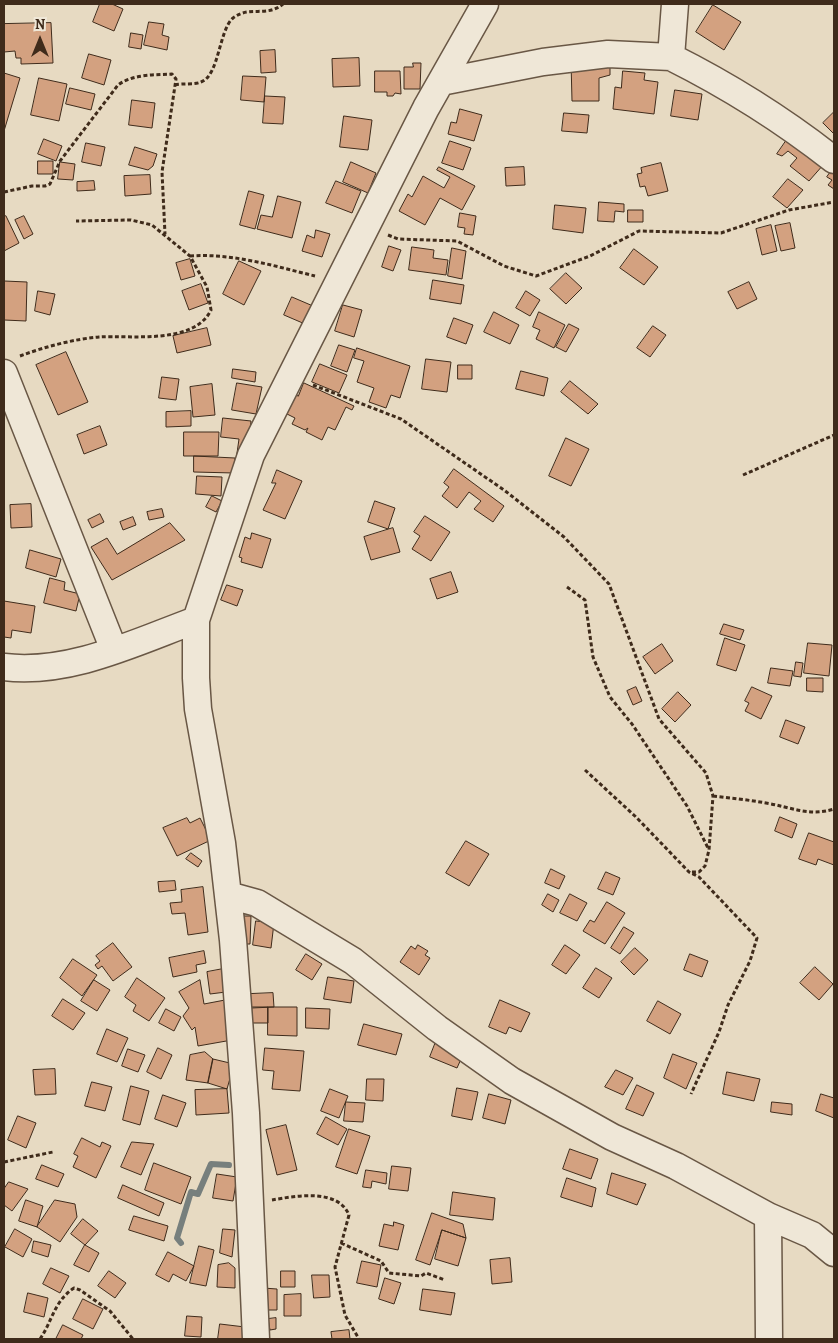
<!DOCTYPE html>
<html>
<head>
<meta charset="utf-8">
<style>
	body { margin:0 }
	#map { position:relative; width:838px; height:1343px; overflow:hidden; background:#e7dac2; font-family:Alegreya,serif }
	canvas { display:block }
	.frame { position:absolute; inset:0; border:5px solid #3f2b1b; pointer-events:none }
	.north { position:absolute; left:15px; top:15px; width:50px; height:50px; -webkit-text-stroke:4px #efe7d7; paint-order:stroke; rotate:0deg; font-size:14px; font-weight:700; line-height:20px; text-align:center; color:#3f2b1b }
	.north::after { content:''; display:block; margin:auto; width:18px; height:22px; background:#3f2b1b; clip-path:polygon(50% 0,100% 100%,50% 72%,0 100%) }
</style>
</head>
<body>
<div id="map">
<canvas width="838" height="1343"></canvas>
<div class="frame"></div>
<div class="north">N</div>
</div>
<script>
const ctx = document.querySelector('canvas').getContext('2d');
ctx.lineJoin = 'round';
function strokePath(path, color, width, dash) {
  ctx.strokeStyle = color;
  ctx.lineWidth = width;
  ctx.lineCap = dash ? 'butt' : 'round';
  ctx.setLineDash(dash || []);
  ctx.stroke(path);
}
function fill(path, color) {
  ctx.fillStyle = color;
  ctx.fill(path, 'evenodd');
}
const stream = new Path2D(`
	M181 1243 177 1238 191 1192 198 1194 211 1164 229 1165`);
const building = new Path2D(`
	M100 4H112L123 9 114 31 93 22Z
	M713 5 741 22 724 50 696 32Z
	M149 22 164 24 162 35 169 37 167 50 144 45Z
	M51 23 53 63 21 64V58H16L15 51 4 52V24Z
	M131 33 143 35 141 49 129 47Z
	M275 50 276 72 261 73 260 51Z
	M89 54 111 60 104 85 82 78Z
	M359 58 360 86 333 87 332 59Z
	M610 60V75L599 78V101H572L571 61Z
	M413 63H421L420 89H404V67H413Z
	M375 71H400L401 94 395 93 393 96H387V92H375Z
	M623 71 645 73 644 80 658 82 654 114 613 109 615 87 621 88Z
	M4 73 20 78 4 131Z
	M243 76 266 77 264 102 241 100Z
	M39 78 67 84 59 121 31 115Z
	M70 88 95 94 91 110 66 104Z
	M675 90 702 94 698 120 671 116Z
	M265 96 285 97 283 124 263 123Z
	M132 100 155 103 152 128 129 125Z
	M460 109 482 115 474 141 448 134 451 122 456 123Z
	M834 112V134L823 123Z
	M564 113 589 115 587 133 562 131Z
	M344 116 372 120 368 150 340 147Z
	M793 131 824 164 809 181 790 166 797 158 788 151 782 156 777 154Z
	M44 139 62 146 56 161 38 154Z
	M450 141 471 148 463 170 442 163Z
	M86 143 105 147 101 166 82 162Z
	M135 147 157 154 153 166 148 170 129 165Z
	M38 161H53V174H38Z
	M60 162 75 164 73 180 58 179Z
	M351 162 376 173 368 193 343 182Z
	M661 163 668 191 648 196 645 186 640 187 637 174 642 173 641 168Z
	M439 167 475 186 462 210 440 198 425 225 399 211 408 194 412 197 423 176 444 188 450 177 437 170Z
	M524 167 525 185 506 186 505 168Z
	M834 167V189L828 185 832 180 827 177Z
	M150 175 151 194 125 196 124 176Z
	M788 179 803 190 787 208 773 197Z
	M94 181 95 190 77 191V182Z
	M336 181 361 191 352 213 326 203Z
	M249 191 264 195 255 229 240 225Z
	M278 196 301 202 292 238 257 229 261 215 272 217Z
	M599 202 624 204V212L615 211 614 222 598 221Z
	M555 205 586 208 583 233 553 229Z
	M628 210H643V222H628Z
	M460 213 476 216 473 235 464 234 465 228 458 227Z
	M6 216 19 243 4 251V217Z
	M24 216 33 234 24 239 15 220Z
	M790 223 795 248 781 251 775 226Z
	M771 225 777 251 762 255 756 229Z
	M316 230 330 234 322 257 302 251 307 235 314 238Z
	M389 246 401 250 393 271 382 267Z
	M412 247 434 250 433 258 448 260 446 275 409 270Z
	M452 248 466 251 462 279 448 276Z
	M634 249 658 267 644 285 620 268Z
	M190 259 195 276 181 280 176 263Z
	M239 261 261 271 244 305 223 294Z
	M566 273 582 288 566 304 550 289Z
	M433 280 464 285 461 304 430 299Z
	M4 281 27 282 26 321 4 320Z
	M749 282 757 299 737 309 728 292Z
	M201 284 208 303 189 310 182 291Z
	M38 291 55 294 50 315 35 311Z
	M526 291 540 300 530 316 516 308Z
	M292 297 313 306 305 324 284 315Z
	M343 305 362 310 354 337 335 331Z
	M494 312 519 325 510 344 484 332Z
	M539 312 565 325 554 348 536 339 540 330 533 327Z
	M454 318 473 325 466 344 447 337Z
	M569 324 579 329 566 352 556 347Z
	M653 326 666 335 650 357 637 348Z
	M207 328 211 345 177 353 173 336Z
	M339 345 355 350 347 372 331 366Z
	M357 348 410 366 400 398 391 395 386 408 369 402 374 388 357 382 364 361 354 358Z
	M66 352 88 402 58 415 36 365Z
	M426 359 451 362 447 392 422 389Z
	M320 364 347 375 339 393 312 382Z
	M458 365H472V379H458Z
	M233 369 256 372 255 382 232 378Z
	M521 371 548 378 544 396 516 389Z
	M162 377 179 379 176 400 159 398Z
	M570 381 598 404 588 414 561 392Z
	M237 383 262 387 256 414 232 410Z
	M304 383 354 406 352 410 346 407 335 430 328 427 322 440 306 432 308 428 305 430 292 424 295 418 281 411 289 391 298 396Z
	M212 384 215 415 193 417 190 387Z
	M191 411V426L166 427V412Z
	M223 418 251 421 247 462 236 460 239 439 221 437Z
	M100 426 107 445 84 454 77 435Z
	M184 432H219L218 456H184Z
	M566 438 589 449 571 486 549 476Z
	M194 456 235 458 234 473 194 472Z
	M454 469 504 506 493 522 474 509 481 501 469 492 457 508 442 496 449 487 444 483Z
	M277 470 302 481 285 519 263 510 276 483H272Z
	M197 476 222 477 221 496 196 494Z
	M212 496 222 501 216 512 206 507Z
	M375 501 395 508 388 529 368 522Z
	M31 504 32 527 11 528 10 505Z
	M162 509 164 517 149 520 147 512Z
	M100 514 104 522 92 528 88 520Z
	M425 516 450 532 431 561 412 549 420 536 414 532Z
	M133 517 136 525 123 530 120 522Z
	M170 523 185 540 112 580 91 547 107 538 117 554Z
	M393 528 400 552 371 560 364 537Z
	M252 533 271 539 262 568 241 562 242 558 239 557 245 537 250 539Z
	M30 550 61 559 56 577 26 568Z
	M451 572 458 592 437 599 430 579Z
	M50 578 65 582 64 590 80 594 76 611 44 603Z
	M227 585 243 590 237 606 221 600Z
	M4 601 35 606 31 633 12 630 11 638 4 637Z
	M724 624 744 630 740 640 720 634Z
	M725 638 745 645 736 671 717 665Z
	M808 643 832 645 829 676 804 673Z
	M662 644 673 661 655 674 643 657Z
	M796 662 803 663 801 677 794 676Z
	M771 668 793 671 790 686 768 683Z
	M807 678H823V692L807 691Z
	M636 687 642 701 633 705 627 691Z
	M752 687 772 696 761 719 745 711 749 703 745 701Z
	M678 692 691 705 675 722 662 709Z
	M786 720 805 727 798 744 780 737Z
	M780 817 797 824 792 838 775 831Z
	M187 818 190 823 200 818 211 840 177 856 163 828Z
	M809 833 834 842V865L818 859 816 865 799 859Z
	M466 841 489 854 469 886 446 873Z
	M191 853 202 861 198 867 186 859Z
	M551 869 565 876 559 889 545 883Z
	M606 872 620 878 613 895 598 889Z
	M175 881 176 890 159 892 158 882Z
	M203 887 208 932 188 935 185 913 172 914 170 903 182 902 181 890Z
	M548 894 559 900 553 912 542 905Z
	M570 894 587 903 577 921 560 913Z
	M607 902 625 913 605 944 583 931 590 920 594 922Z
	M240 916H251L250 944H240Z
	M256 921 274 923 271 948 253 945Z
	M624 927 634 933 620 954 611 948Z
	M113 943 132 967 113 981 102 966 98 969 95 965 100 961 96 956Z
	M418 945 428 951 425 955 430 958 419 975 400 962 411 946 415 949Z
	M565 945 580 955 566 974 552 965Z
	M635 948 648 960 634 975 621 962Z
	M204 951 206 963 196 965 197 972 173 977 169 958Z
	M306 954 322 964 312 980 296 970Z
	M690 954 708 961 702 977 684 970Z
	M73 959 97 975 82 996 60 978Z
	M815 967 833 984 819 1000 800 983Z
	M596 968 612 978 599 998 583 988Z
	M223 969 226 992 210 994 207 972Z
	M328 977 354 981 351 1003 324 999Z
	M137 978 165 998 149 1021 133 1011 136 1005 125 997Z
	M94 980 110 990 97 1011 81 1001Z
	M200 980 204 1004 225 1000 232 1040 198 1046 195 1027 192 1030 183 1016 189 1008 179 992Z
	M273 993 274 1007 251 1008 250 994Z
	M63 999 85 1013 73 1030 52 1016Z
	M500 1000 530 1013 521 1032 509 1027 506 1034 489 1027Z
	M658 1001 681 1014 670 1034 647 1021Z
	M252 1007H268V1023H252Z
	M268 1007H297V1036L268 1035Z
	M306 1008 330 1009 329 1029 306 1028Z
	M166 1009 181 1017 174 1031 159 1023Z
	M364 1024 402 1034 396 1055 358 1045Z
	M107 1029 128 1038 117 1062 97 1054Z
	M437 1039 465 1050 457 1068 430 1057Z
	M158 1048 172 1055 161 1079 147 1072Z
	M265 1048 304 1051 300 1091 272 1089 274 1071 263 1070Z
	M128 1049 145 1055 138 1072 122 1066Z
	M205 1052 213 1059 208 1083 186 1080 190 1055Z
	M673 1054 697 1063 686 1089 664 1078Z
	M213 1059 234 1064 227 1089 208 1083Z
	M55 1069 56 1094 35 1095 33 1070Z
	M616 1070 633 1078 623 1095 605 1087Z
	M727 1072 760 1079 754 1101 723 1094Z
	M367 1079H384L383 1101 366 1100Z
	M92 1082 112 1087 105 1111 85 1106Z
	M637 1085 654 1093 643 1116 626 1109Z
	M131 1086 149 1091 140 1125 123 1120Z
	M457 1088 478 1092 472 1120 452 1116Z
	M227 1089 229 1113 196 1115 195 1090Z
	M330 1089 348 1096 339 1118 321 1111Z
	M489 1094 511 1100 505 1124 483 1118Z
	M821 1094 834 1098V1118L816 1111Z
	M163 1095 186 1103 177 1127 155 1119Z
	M346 1102 365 1103 363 1122 344 1121Z
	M772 1102 792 1104V1115L771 1112Z
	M18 1116 36 1123 26 1148 8 1140Z
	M326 1117 347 1129 338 1145 317 1134Z
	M286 1125 297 1170 277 1175 266 1130Z
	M349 1129 370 1136 357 1174 336 1167Z
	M82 1138 100 1147 102 1142 111 1146 96 1178 73 1167 78 1156 74 1154Z
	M132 1142 154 1144 141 1175 121 1167Z
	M570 1149 598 1159 591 1179 563 1169Z
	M154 1163 191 1177 181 1204 145 1190Z
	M42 1165 64 1174 58 1187 36 1179Z
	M392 1166 411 1168 408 1191 389 1189Z
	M366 1170 387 1173 386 1184 372 1181 371 1188 363 1187Z
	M612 1173 646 1184 637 1205 607 1194Z
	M217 1174 237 1177 233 1201 213 1198Z
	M567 1178 596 1188 592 1207 561 1197Z
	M9 1182 28 1189 12 1211 4 1205V1189Z
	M123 1185 164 1203 159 1216 118 1198Z
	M453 1192 495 1198 493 1220 450 1215Z
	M26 1200 43 1206 37 1227 19 1221Z
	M55 1200 75 1204 77 1217 60 1242 37 1227Z
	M432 1213 463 1224 466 1238 442 1230 430 1265 416 1260Z
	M134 1216 168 1226 164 1241 129 1230Z
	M83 1219 98 1231 85 1245 71 1234Z
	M394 1222 404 1225 398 1250 379 1246 384 1224 393 1226Z
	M15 1229 32 1239 23 1257 5 1247Z
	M223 1229 235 1230 232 1257 220 1253Z
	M442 1230 466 1238 458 1266 435 1259Z
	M34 1241 51 1245 48 1257 32 1252Z
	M85 1245 99 1253 89 1272 74 1265Z
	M199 1246 214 1250 206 1286 190 1283Z
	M168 1252 194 1266 186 1281 173 1274 169 1282 156 1275Z
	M510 1258 512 1282 492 1284 490 1260Z
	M362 1261 381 1265 377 1287 357 1283Z
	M229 1263 235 1268V1288L217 1287 218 1265Z
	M51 1268 69 1276 60 1293 43 1284Z
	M109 1271 126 1283 115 1298 98 1286Z
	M281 1271H295V1287H281Z
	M312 1275H329L330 1297 314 1298Z
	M385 1278 401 1283 394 1304 379 1299Z
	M263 1288 277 1289V1310H263Z
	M423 1289 455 1293 451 1315 420 1310Z
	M28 1293 48 1298 44 1317 24 1312Z
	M301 1294V1316H284V1295Z
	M83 1299 103 1309 93 1329 73 1319Z
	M187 1316 202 1317 201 1337 185 1336Z
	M276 1318V1329L270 1330 268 1319Z
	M220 1324 245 1327 244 1339H218Z
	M63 1325 83 1335 81 1339H56Z
	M349 1330 350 1339H332L331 1332Z`);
const path = new Path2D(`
	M175 85C183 83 194 85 201 82 219 76 219 30 233 18 250 5 266 18 283 4
	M4 192 32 186H45L50 184 60 161 118 85C133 74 154 75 172 74L176 79 162 172 165 234
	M388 235 398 239 457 241 504 266 536 276 590 256 639 231 721 233 789 210 834 202
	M190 256C233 253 274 266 315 276
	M20 356C44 347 74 339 99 337 131 335 194 345 211 310L207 287 190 256 152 225 131 220 76 221
	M313 385 401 419 504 490 564 537 609 584 659 719 706 773 713 796 709 850 705 866 699 872H689
	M743 475 834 435
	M567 587 585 600 593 657 610 697 632 724 687 806 708 848
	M585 770 636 817 689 872 699 877 757 938 750 961 728 1005 719 1032 691 1094
	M713 796C731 798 749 800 766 803 791 807 809 817 834 809
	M4 1162 53 1152
	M272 1200C295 1196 338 1188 349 1215L335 1267 345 1315 359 1339
	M341 1243 381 1261 389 1273 421 1276 426 1273 445 1280
	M40 1339C52 1322 54 1301 74 1288L80 1290 110 1311 133 1339`);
const minor = new Path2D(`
	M675 4 671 57C729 86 783 120 834 160
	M441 82 543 62 608 54 671 57
	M4 373 114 650
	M196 620 251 455 426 108 485 4
	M4 667C70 675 136 642 196 620V678L198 709 222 843 233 940 246 1113 256 1339
	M228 895 257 903 353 961 437 1028 512 1081 612 1137 676 1166 768 1216 812 1235 834 1253
	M768 1216 769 1339`);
strokePath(stream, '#777f7d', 6);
fill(building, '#d3a180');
strokePath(building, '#3f2b1b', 1);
strokePath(minor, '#695745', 29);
strokePath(path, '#3f2b1b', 3, [4, 2.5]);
strokePath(minor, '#efe7d7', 26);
</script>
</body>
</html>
